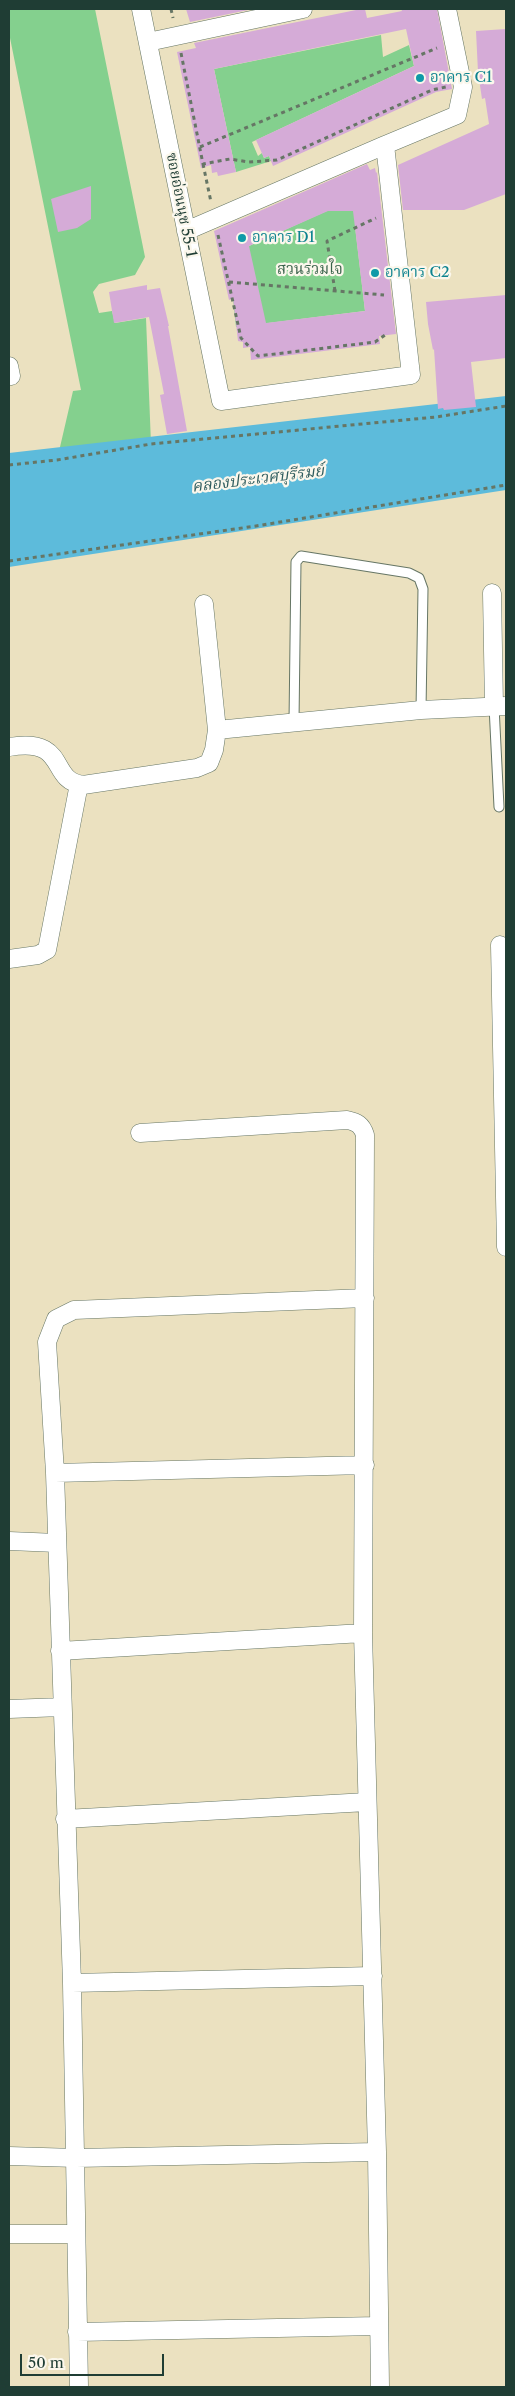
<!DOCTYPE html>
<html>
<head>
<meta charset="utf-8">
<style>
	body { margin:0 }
	#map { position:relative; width:515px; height:2396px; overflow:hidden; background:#ebe1c0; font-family:"Libre Caslon Text",serif }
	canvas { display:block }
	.frame { position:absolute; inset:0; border:10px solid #1f3d34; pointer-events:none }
	.scale { position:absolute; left:20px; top:2354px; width:144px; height:22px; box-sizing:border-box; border:2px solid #1f3d34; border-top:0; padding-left:6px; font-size:15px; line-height:18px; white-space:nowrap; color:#1f3d34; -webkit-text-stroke:4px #fbf7ec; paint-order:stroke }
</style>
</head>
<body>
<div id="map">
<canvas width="515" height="2396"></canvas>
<div class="frame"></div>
<div class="scale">50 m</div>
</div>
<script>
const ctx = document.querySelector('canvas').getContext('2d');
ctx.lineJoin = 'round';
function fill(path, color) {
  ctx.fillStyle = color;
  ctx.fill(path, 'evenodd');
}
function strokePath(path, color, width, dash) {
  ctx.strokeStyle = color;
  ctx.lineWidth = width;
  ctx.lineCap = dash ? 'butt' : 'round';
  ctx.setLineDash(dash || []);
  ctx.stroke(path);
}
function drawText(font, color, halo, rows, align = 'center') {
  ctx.font = font + ' "Libre Caslon Text","Noto Serif Thai",serif';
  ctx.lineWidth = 4.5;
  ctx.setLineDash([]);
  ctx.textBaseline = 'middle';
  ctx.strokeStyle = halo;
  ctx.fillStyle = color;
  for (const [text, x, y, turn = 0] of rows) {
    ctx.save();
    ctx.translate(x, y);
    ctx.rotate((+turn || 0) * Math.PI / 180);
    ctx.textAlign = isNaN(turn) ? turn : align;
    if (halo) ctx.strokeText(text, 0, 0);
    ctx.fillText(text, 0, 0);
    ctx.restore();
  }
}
const green = new Path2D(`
	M9 9H95L145 257 135 275 99 284 93 292 99 313 112 311 115 323 146 318 151 444 57 460 73 391 81 390 9 33Z
	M381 35 383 57 409 45 414 66 252 142 258 156 262 153 264 158 269 156 271 161 236 172 214 69Z
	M371 191 355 226 365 311 236 327 233 298 238 296 249 246Z`);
const water = new Path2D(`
	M506 396V490L9 567V453Z`);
const building = new Path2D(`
	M186 9H253L190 22Z
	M361 9H365L367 18 402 11 401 9H437L452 89 436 92 273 166 269 156 264 158 256 140 414 66 406 29 214 69 236 172 218 176 217 172 212 173 211 165 201 168 177 52 196 48 194 43Z
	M506 29V194L464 210H403L398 165 489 124 485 98 482 99 478 72 476 31Z
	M367 164 370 170 375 168 376 173 377 172 396 334 379 336 380 344 251 360 250 347 243 348V342L238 341 233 298 229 300 214 231ZM328 211H353L365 311 266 323 249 246Z
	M91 186V219L77 228 58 232 51 199Z
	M147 285V290L160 288 169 326H168L187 431 167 434 160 395 164 394 149 317 114 323 109 292Z
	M506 295V358L471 362 476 407 444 410 443 408 438 409 434 349 433 350 428 324 426 302Z`);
const path = new Path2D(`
	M171 9 173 18
	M181 53 203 164 230 159 249 162 277 160 432 90 446 87
	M200 147 437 48
	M203 164 211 202
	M218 235 241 338 258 356 375 342 388 333
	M229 282 384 295
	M335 291 327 241 376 218
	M9 465 57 460 151 444 436 417 506 406
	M9 561 256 526 506 485`);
const service = new Path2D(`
	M494 706 499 807
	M294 722 296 562 301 556 409 573 419 578 423 589 421 710`);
const minor = new Path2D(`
	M141 9 221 401 411 375 385 145 457 115 463 87 447 9
	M148 42 303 9
	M186 231 385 145
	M9 366 11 376
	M492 593 494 706
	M204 604 217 730
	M9 747C70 737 47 780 83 785L197 768 209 763 214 750 217 730 421 710 506 706
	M500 945 506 1247
	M9 959 38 955 47 950 79 784
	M140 1133 347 1120C357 1122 362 1125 365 1135L363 1633 377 2152 380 2387
	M55 1473 365 1465
	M9 1541 57 1543
	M60 1651 363 1633
	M9 1709 62 1707
	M65 1819 367 1802
	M72 1983 373 1976
	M9 2156 76 2158 377 2152
	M9 2234H76
	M77 2332 378 2326
	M79 2387 72 1983 55 1473 47 1342 56 1319 74 1310 365 1298`);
const markers = [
	[420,78,5,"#0f9aa8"],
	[242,238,5,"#0f9aa8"],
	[375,273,5,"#0f9aa8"]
];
const cultureNames = [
	["อาคาร C1",430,78],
	["อาคาร D1",252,238],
	["อาคาร C2",385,273]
];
const streetNames = [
	["ซอยอ่อนนุช 55-1",181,205,79]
];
const parkNames = [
	["สวนร่วมใจ",310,270]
];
const waterNames = [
	["คลองประเวศบุรีรมย์",258,479,-7]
];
fill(green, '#84d08e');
fill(water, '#5dbbdb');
fill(building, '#d5abd7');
strokePath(service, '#667665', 11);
strokePath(minor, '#667665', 19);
strokePath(path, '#667665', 3, [4, 4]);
strokePath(service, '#fff', 9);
strokePath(minor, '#fff', 18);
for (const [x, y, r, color] of markers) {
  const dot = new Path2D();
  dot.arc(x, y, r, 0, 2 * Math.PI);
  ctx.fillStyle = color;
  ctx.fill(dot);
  strokePath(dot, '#fbf7ec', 2);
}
drawText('15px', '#0d838f', '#fbf7ec', cultureNames, 'left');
drawText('15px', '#1f3d34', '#fbf7ec', streetNames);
drawText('15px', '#38624a', '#fbf7ec', parkNames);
drawText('italic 16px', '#2e5c5e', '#fbf7ec', waterNames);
</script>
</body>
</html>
